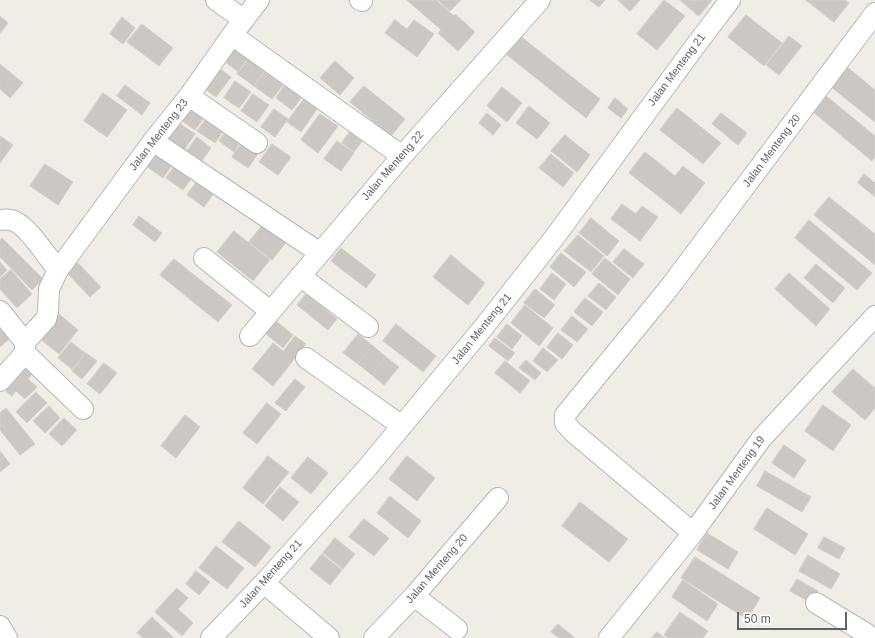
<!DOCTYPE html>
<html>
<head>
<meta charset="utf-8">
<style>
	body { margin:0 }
	#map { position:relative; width:875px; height:638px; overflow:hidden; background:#f0ede7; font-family:Arial,sans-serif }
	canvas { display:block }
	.scale { position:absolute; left:737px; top:612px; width:110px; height:18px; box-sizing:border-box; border:2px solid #5e6266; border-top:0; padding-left:5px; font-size:12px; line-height:14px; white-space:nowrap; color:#5e6266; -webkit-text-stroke:3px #fff; paint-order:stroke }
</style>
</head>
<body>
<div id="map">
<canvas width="875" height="638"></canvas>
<div class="scale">50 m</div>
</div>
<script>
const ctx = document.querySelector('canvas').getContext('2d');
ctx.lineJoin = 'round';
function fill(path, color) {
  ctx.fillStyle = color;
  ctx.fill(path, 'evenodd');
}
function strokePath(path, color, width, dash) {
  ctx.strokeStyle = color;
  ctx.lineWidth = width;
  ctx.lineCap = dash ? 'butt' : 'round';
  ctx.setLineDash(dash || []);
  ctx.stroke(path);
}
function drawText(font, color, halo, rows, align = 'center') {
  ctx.font = font + ' Arial,sans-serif';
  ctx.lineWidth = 3.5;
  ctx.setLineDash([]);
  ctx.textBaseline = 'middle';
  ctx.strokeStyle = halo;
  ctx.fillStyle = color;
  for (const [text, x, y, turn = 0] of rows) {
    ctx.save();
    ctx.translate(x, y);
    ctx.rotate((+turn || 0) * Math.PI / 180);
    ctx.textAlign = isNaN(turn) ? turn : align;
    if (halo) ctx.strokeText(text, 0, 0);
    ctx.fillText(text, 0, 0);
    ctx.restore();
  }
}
const building = new Path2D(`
	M407 0H436L454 16 455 14 475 32 458 51 438 33 441 30Z
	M438 0H461L450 11Z
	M590 0H605L599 7Z
	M618 0H640L630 11Z
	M664 0 685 16 657 50 637 34Z
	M680 0H712L699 16Z
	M806 0H845L849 3 834 22Z
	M746 15 782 43 764 66 728 37Z
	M0 16 8 23 0 33Z
	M122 17 135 28 123 44 110 34Z
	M395 20 407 29 414 20 434 34 417 57 385 33Z
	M142 24 173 48 159 66 127 42Z
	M520 36 600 99 586 118 506 54Z
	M789 36 802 46 779 75 766 65Z
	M231 45 249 58 239 72 221 59Z
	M248 58 265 70 254 86 237 74Z
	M335 61 354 78 340 95 320 78Z
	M0 64 23 83 10 98 0 89Z
	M216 66 231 77 216 97 202 87Z
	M847 67 875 90V122L831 87Z
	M265 72 283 85 272 99 254 86Z
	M235 81 251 92 239 108 224 98Z
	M125 85 150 103 142 115 117 96Z
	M285 85 302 97 292 110 276 98Z
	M364 86 405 119 391 136 350 102Z
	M502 87 522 103 507 122 487 106Z
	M103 93 127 110 107 137 84 121Z
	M253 94 269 105 257 122 241 111Z
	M825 95 875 136V157L872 161 812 111Z
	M615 98 628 109 621 118 608 108Z
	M304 99 317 109 301 132 287 122Z
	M190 100 208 112 195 130 178 118Z
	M529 106 550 123 537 139 516 123Z
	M677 108 721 143 703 164 660 130Z
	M274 109 288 119 275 137 261 127Z
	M487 113 501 125 493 135 479 123Z
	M721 113 747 133 738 145 712 124Z
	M210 114 227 126 215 143 197 131Z
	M320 114 338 126 318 153 301 140Z
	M177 122 195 134 184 150 166 137Z
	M353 127 366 136 354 152 342 143Z
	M228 129 242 140 234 152 219 141Z
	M565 135 590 155 577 172 551 151Z
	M0 136 13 145 0 163Z
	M197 137 211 148 201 162 187 151Z
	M246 137 262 148 248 168 232 157Z
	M337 141 354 153 341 171 324 159Z
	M272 144 291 157 278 175 259 162Z
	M159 147 176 160 163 178 146 166Z
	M645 152 675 176 683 166 705 183 681 214 629 173Z
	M551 154 574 173 563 187 539 168Z
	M177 163 194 175 183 190 166 178Z
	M45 164 73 182 58 205 30 186Z
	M864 174 875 183V197L858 183Z
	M197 181 214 193 204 207 187 195Z
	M829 197 875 234V265L814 215Z
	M622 204 636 214 642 206 658 217 640 241 611 219Z
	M139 216 162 233 155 242 133 225Z
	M591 218 619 241 607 256 579 233Z
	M809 220 872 273 857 290 795 238Z
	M265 222 288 240 272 260 249 242Z
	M234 231 270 260 253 281 217 252Z
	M578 235 604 256 591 272 564 251Z
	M2 238 43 279 32 290 0 257V240Z
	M341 248 376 275 366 288 331 261Z
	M624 249 644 264 633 278 613 262Z
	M561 253 586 272 574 287 550 267Z
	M451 255 485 283 468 305 433 277Z
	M605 258 630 279 618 295 592 274Z
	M174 259 232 305 218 322 160 275Z
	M0 262 7 270 0 277Z
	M78 263 101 287 90 297 67 273Z
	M816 264 845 288 833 303 804 278Z
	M11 270 32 294 17 308 0 289V279Z
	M552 273 566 284 554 300 540 289Z
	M789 273 830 309 816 326 775 289Z
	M599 283 616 297 606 310 588 296Z
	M535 289 555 305 544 318 524 303Z
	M306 294 337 319 328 330 297 305Z
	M585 298 603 312 592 326 574 312Z
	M525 305 553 328 539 346 511 323Z
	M59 314 78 330 59 354 39 338Z
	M270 316 293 335 283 348 260 329Z
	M572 316 588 329 577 342 561 330Z
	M0 320 14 335 0 347Z
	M396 324 436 356 423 372 383 341Z
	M507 324 522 336 512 349 497 337Z
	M558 333 573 345 562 359 547 347Z
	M358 334 373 346 358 364 343 353Z
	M295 336 306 344 273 386 252 369 273 343 283 351Z
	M495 338 515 353 508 361 489 346Z
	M71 342 85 353 72 369 58 358Z
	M373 346 386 357 372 375 358 364Z
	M543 348 558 360 547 372 533 361Z
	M86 353 97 361 82 379 72 371Z
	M386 357 399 367 384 385 372 375Z
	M526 360 541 373 535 380 519 368Z
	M505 361 530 381 520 393 495 373Z
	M24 362 34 371 28 379 37 387 25 399 16 391 12 396 1 387Z
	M104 363 117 373 100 394 87 384Z
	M853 369 875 388V408L865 420 832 392Z
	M295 379 305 387 286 411 275 403Z
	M36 392 47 403 27 423 16 412Z
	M267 403 281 414 257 444 243 433Z
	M823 405 851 425 833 451 805 431Z
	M49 406 60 418 45 433 33 421Z
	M6 408 35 444 20 455 0 430V413Z
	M185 415 200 427 176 458 161 446Z
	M64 418 77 430 62 446 49 434Z
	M784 445 806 460 794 478 772 463Z
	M0 451 10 464 0 472Z
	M268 456 289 472 263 504 243 488Z
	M407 456 435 478 417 501 389 479Z
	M308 457 328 473 311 494 291 478Z
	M765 471 811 497 802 512 757 486Z
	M280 487 299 502 283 521 265 506Z
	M390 496 421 521 408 538 377 513Z
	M580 502 628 539 609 562 562 526Z
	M767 508 808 534 795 555 754 529Z
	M364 519 389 538 374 556 349 537Z
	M239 521 271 547 255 567 222 542Z
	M707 533 738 552 728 569 697 550Z
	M824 537 845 548 839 559 818 548Z
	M335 538 355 554 343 569 323 553Z
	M216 546 244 568 227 589 199 568Z
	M322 554 342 570 330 585 310 569Z
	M808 555 840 574 831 589 799 571Z
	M695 557 760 598 747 619 681 578Z
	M196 571 210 582 199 595 186 584Z
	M797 579 818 591 811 603 790 591Z
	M683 580 718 604 707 621 672 597Z
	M177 588 188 598 178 609 193 623 182 636 155 612Z
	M680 612 708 631 703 638H668L664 635Z
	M152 617 174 638H143L137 633Z
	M558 624 574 637 573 638H559L551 632Z
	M657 632 665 638H652Z`);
const minor = new Path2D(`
	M216 0 244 20
	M360 0 362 1
	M232 35 402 156
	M189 96 257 143
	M153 141 320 253
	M0 220C6 219 11 219 16 222 29 228 48 258 58 270
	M204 258 270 311
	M300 276 368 327
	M0 311 25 342V353
	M250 336 402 156 540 0
	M25 342 46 319 48 312 49 289 58 270 153 141 189 96 232 35 259 0
	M306 358 402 426
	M0 381 25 353 83 409
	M693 533 573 432 565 423V415L669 288 875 13
	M264 583 329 638
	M414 596 457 629
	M816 603 867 634
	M0 626 7 638
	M211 638 264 583 367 468 483 328 554 238 693 49 730 0
	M374 638 414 596 498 498
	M609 638 693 533 761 439 875 316`);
const streetNames = [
	["Jalan Menteng 21",677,70,-53],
	["Jalan Menteng 23",159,135,-52],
	["Jalan Menteng 20",772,151,-53],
	["Jalan Menteng 22",393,166,-49],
	["Jalan Menteng 21",482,329,-51],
	["Jalan Menteng 19",737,473,-54],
	["Jalan Menteng 20",437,569,-49],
	["Jalan Menteng 21",271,574,-48]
];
fill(building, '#cbc8c4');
strokePath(building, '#d4cec5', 1);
strokePath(minor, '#b4b7bb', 22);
strokePath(minor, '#fff', 20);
drawText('11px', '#5e6266', '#fff', streetNames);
</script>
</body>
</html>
